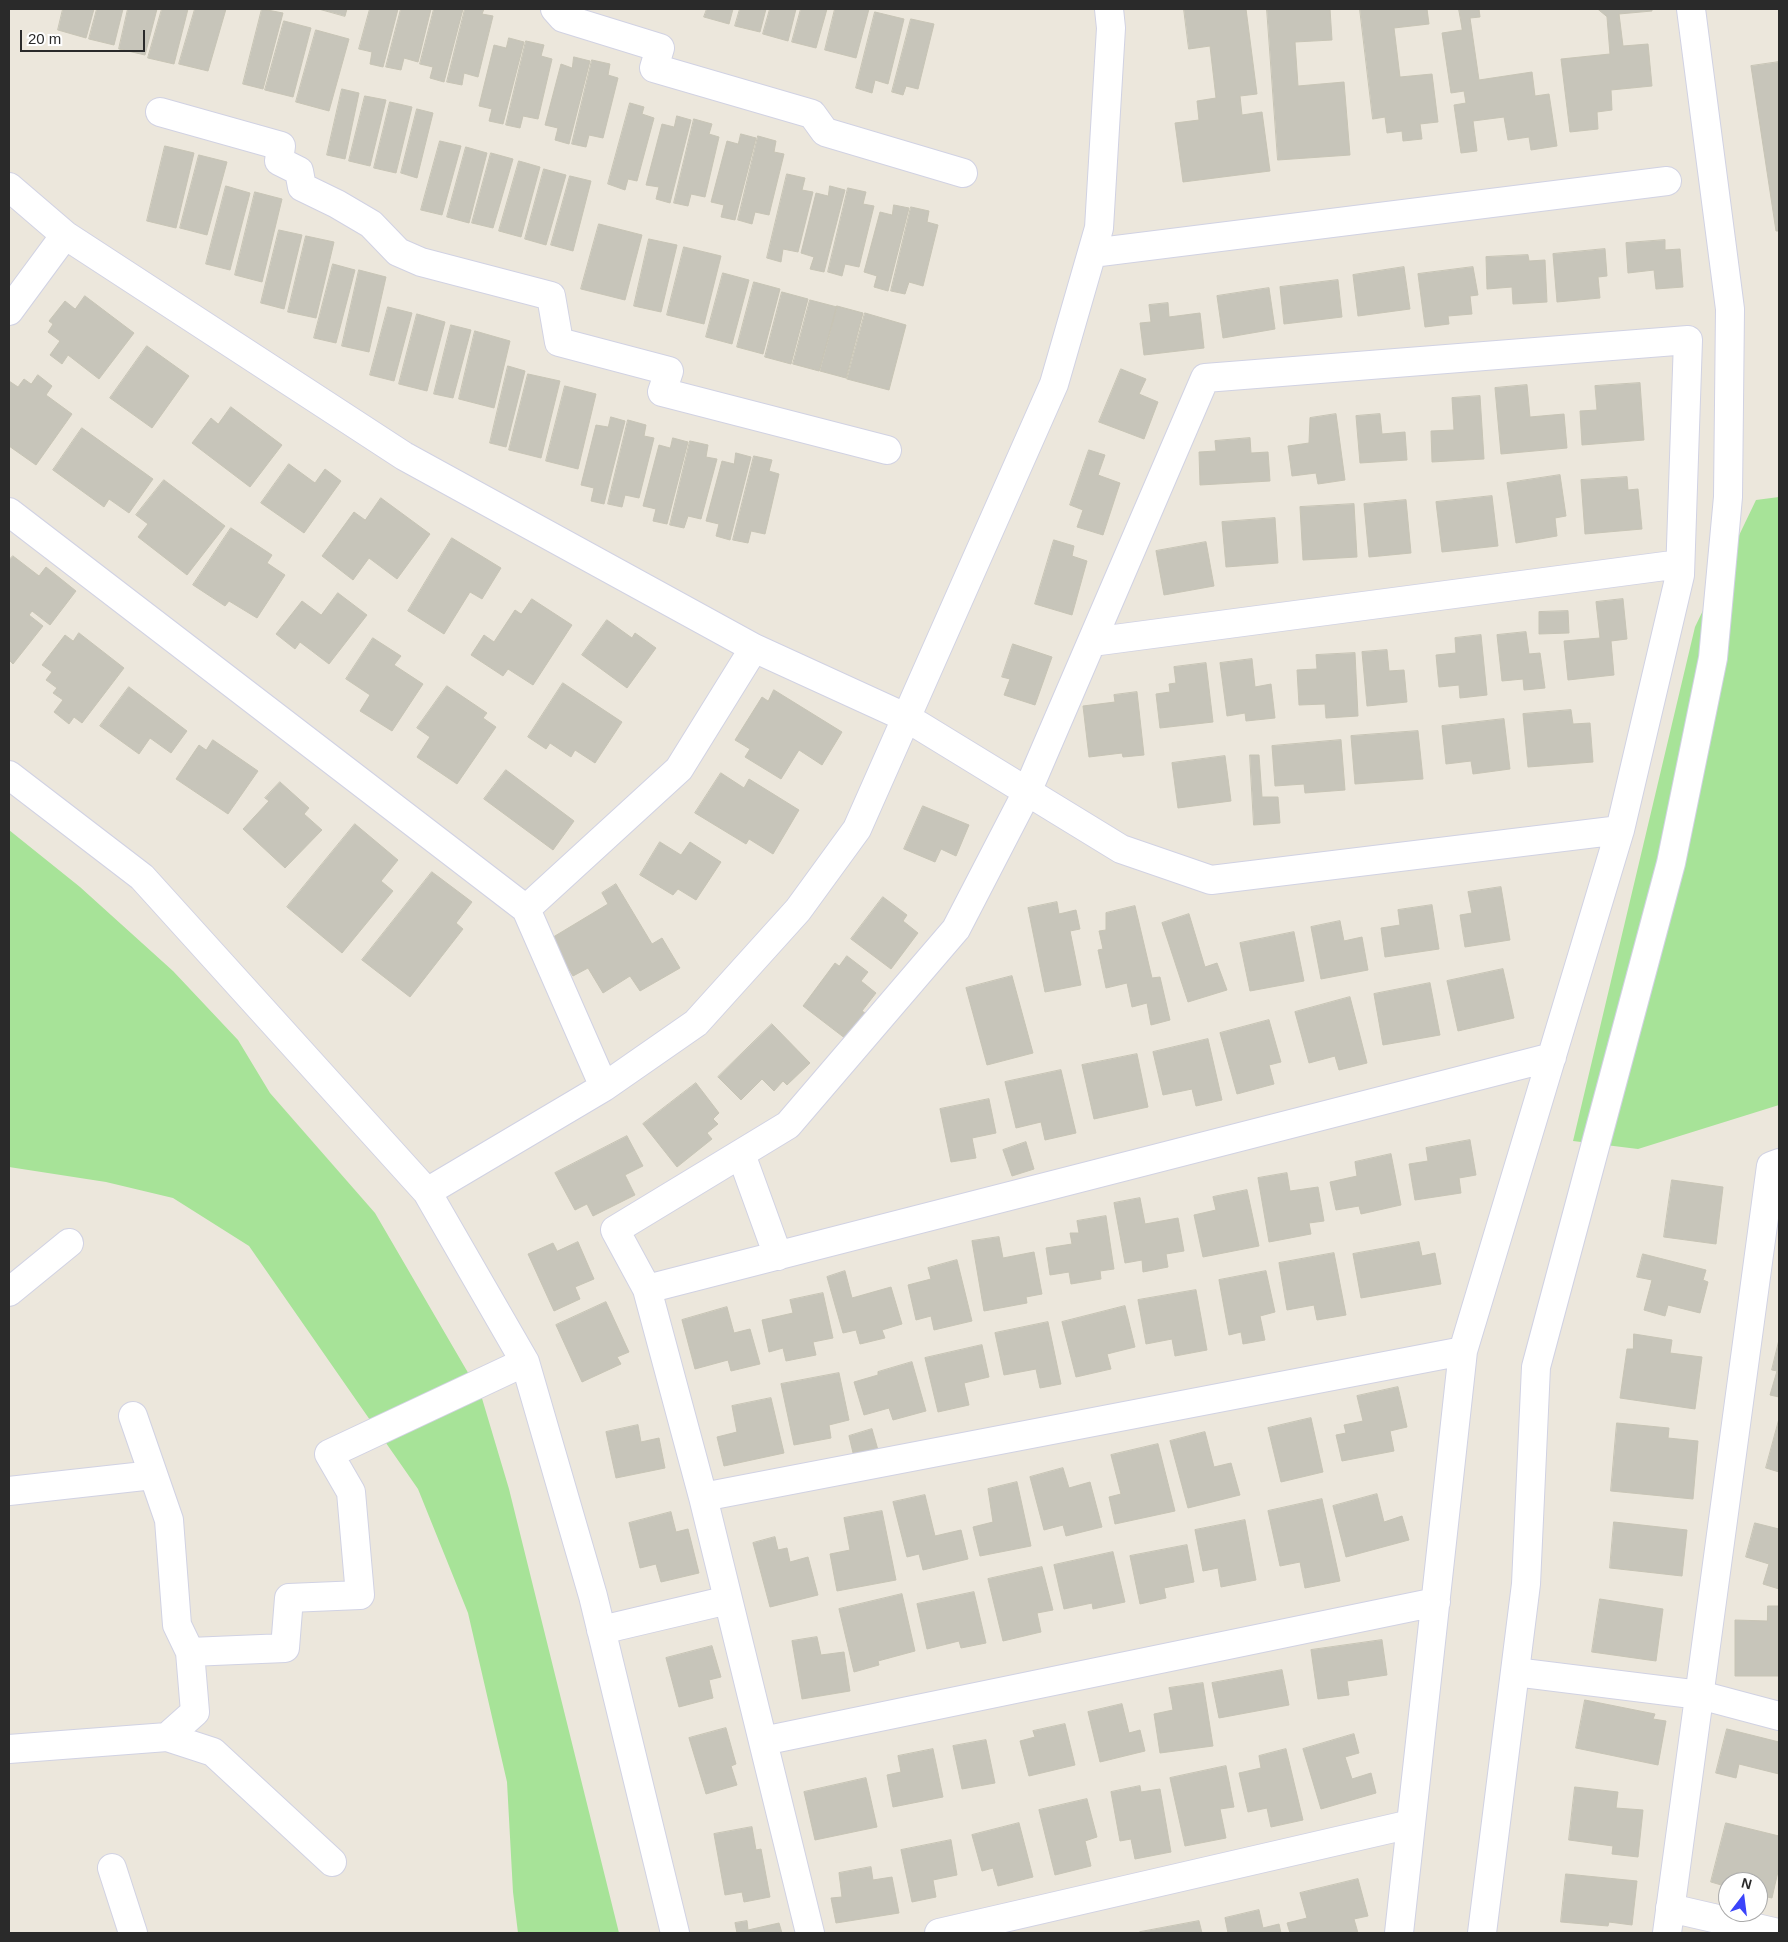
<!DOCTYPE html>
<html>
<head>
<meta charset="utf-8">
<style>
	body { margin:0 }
	#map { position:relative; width:1788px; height:1942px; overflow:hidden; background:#ece7dc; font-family:Helvetica,sans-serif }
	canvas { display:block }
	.frame { position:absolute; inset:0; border:10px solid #2a2a2a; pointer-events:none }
	.north { position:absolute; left:1718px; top:1872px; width:50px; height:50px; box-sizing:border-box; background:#fff; border:1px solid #aaa; border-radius:50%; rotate:15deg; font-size:14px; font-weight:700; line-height:20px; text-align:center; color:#2a2a2a }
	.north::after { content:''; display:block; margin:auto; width:18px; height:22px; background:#3b44fa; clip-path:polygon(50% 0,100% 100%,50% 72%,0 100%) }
	.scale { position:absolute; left:20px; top:30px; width:125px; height:22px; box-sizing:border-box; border:2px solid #2a2a2a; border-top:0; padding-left:6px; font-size:15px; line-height:18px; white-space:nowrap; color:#2a2a2a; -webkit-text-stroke:4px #fff; paint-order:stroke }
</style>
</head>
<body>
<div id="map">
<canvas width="1788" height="1942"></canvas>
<div class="frame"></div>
<div class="north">N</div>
<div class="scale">20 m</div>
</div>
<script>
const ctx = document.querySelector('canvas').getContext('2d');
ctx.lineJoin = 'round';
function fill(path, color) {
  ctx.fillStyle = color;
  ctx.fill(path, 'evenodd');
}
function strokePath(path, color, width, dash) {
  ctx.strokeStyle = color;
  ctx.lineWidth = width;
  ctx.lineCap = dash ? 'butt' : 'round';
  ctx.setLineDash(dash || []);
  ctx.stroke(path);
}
const green = new Path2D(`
	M1779 497V1105L1638 1149 1573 1141 1695 627 1756 500Z
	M9 830 80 887 173 971 238 1040 270 1093 375 1213 481 1395 509 1489 619 1933H518L513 1892 507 1782 468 1613 418 1489 249 1246 173 1198 106 1182 9 1167Z`);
const building = new Path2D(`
	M63 9H94L86 38 58 30Z
	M97 9H123L114 45 89 39Z
	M128 9H157L145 55 119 49Z
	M162 9H188L174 64 148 58Z
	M195 9H226L208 71 179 64Z
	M262 9 283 13 263 89 243 84Z
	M319 9H347L345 16Z
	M370 9H398L383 67 370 64 372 52 359 49Z
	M401 9H431L418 62 404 58 401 70 386 67Z
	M434 9H463L444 82 430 78 433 67 420 64Z
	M465 9H484L482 14 493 16 478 77 464 73 462 85 447 82Z
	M707 9H733L729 24 704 17Z
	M740 9H766L760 32 735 26Z
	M770 9H796L788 41 763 34Z
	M801 9H827L816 48 792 42Z
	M835 9H869L856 58 825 50Z
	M1184 9H1246L1257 94 1240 96 1242 115 1262 112 1270 171 1183 182 1175 123 1199 120 1197 101 1216 98 1210 46 1189 49Z
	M1267 9H1330L1332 40 1295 42 1298 86 1344 82 1350 155 1278 160Z
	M1360 9H1427L1429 24 1394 28 1400 77 1432 74 1438 122 1420 124 1422 139 1403 141 1402 131 1387 133 1385 117 1373 119Z
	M1459 9H1479L1480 17 1470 18 1479 80 1532 72 1535 96 1549 94 1557 146 1531 150 1529 137 1508 140 1504 117 1473 121 1477 151 1461 153 1454 105 1466 103 1464 91 1451 93 1442 33 1462 30Z
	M1598 9H1652V11L1619 14 1623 46 1648 44 1652 86 1611 90 1612 110 1597 112 1598 129 1570 132 1561 59 1610 54 1607 17Z
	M875 12 904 19 888 84 875 80 872 93 856 88Z
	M911 19 934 24 918 89 906 86 903 95 892 92Z
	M284 21 311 28 293 97 265 90Z
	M316 30 349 39 329 111 296 102Z
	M509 38 524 42 503 124 489 121 492 109 479 106 494 45 506 48Z
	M526 41 544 45 541 56 552 59 538 119 523 116 520 128 506 125Z
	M574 57 590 61 569 144 555 140 558 128 545 125 561 64 572 68Z
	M592 60 610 64 608 75 618 78 603 138 589 135 586 147 572 144Z
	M1779 62V231H1776L1751 66Z
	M342 89 359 93 345 159 327 155Z
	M365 96 386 100 370 166 349 161Z
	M390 102 412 107 396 173 374 168Z
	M630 103 644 107 642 114 654 118 637 181 628 179 625 190 608 184Z
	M417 109 433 113 417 178 401 173Z
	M677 116 691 120 670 203 656 199 659 187 646 185 662 124 674 127Z
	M694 119 712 124 709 134 719 137 705 197 691 194 688 206 674 203Z
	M741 134 756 138 735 220 721 217 724 205 711 202 727 141 738 144Z
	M758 136 776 141 774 152 784 154 769 215 755 212 752 224 738 220Z
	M440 141 461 146 442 215 421 210Z
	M165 146 194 153 176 228 147 221Z
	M466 147 487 153 469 223 447 217Z
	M491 153 513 159 493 228 472 223Z
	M199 155 227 162 207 235 180 228Z
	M519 161 540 167 521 237 499 231Z
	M544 169 566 175 546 245 525 239Z
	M787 174 805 178 802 190 813 192 798 252 783 249 781 262 767 258Z
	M570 176 591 181 573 251 551 245Z
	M226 186 250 193 230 270 206 264Z
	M830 186 845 190 824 272 810 269 814 257 801 253 816 193 828 196Z
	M848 188 866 192 863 204 874 206 859 267 845 264 842 276 828 272Z
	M255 192 282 199 262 282 235 275Z
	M894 205 909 208 888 291 874 287 877 276 864 272 880 212 892 215Z
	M911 207 929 211 927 222 938 225 923 286 909 282 905 294 891 291Z
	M599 224 642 235 625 300 581 289Z
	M279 230 302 235 284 309 261 303Z
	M306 236 334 242 316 318 288 312Z
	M649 239 677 245 661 312 634 306Z
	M1665 240V250L1680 249 1683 287 1656 289 1654 270 1628 273 1626 243Z
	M684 247 721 256 704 324 667 315Z
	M1605 249 1607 276 1598 277 1600 298 1557 302 1553 254Z
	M1528 255 1529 261 1545 260 1547 302 1513 304 1512 287 1487 289 1486 257Z
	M333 264 355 270 336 343 314 338Z
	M1404 267 1410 309 1358 316 1353 275Z
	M1473 267 1478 295 1470 296 1472 314 1448 316 1449 324 1425 327 1418 274Z
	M359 270 386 277 369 352 342 346Z
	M723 273 749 280 732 344 706 337Z
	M1338 280 1342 317 1284 324 1280 287Z
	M754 282 780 289 763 354 737 347Z
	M1269 288 1275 329 1223 338 1217 296Z
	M782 292 808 299 791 364 765 357Z
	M85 296 134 333 99 379 68 355 62 364 50 355 60 341 48 332 53 324 49 321 65 301 75 309Z
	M810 300 837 307 819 371 793 364Z
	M1168 303 1169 317 1200 313 1204 348 1144 355 1140 323 1151 322 1149 305Z
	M837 306 863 313 846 378 820 371Z
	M388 307 412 313 394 381 370 375Z
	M865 313 906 325 889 390 847 379Z
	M417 314 445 322 427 391 399 384Z
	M451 325 471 330 453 398 434 394Z
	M475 331 510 341 494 408 459 399Z
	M147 346 189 376 152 428 110 398Z
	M508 366 525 371 506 447 490 443Z
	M1121 369 1146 379 1139 394 1158 402 1144 439 1099 422Z
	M528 374 560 381 541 458 509 450Z
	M38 375 52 386 46 395 72 414 36 465 9 446V381L18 387 24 379 31 384Z
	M1640 383 1644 440 1582 445 1580 411 1597 410 1595 386Z
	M1527 385 1530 417 1564 414 1567 448 1501 454 1495 388Z
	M565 386 596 394 578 469 546 461Z
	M1480 396 1484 459 1432 462 1431 431 1454 430 1452 398Z
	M231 407 282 445 250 487 192 443 211 418 218 424Z
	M1336 414 1345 480 1318 484 1316 473 1292 476 1288 446 1309 443 1310 418Z
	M1380 414 1382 434 1405 432 1407 460 1360 463 1356 416Z
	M611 417 625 421 604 504 591 501 594 488 581 485 596 425 608 427Z
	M628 420 646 425 644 436 654 438 639 498 625 495 622 507 608 504Z
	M82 428 153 479 129 513 109 499 104 507 53 470Z
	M673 438 688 442 667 524 653 521 656 509 643 506 659 445 670 448Z
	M1250 438 1251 453 1268 452 1270 481 1200 485 1199 452 1216 451 1215 441Z
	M690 441 708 445 706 457 717 459 701 519 688 516 684 528 670 525Z
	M1089 450 1105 455 1098 475 1120 483 1103 535 1077 527 1083 510 1070 505Z
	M736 453 751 457 730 540 716 536 719 524 706 521 722 461 734 464Z
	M754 456 772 460 769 471 779 474 765 534 751 531 748 543 733 540Z
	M289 464 315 483 325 469 341 481 304 533 261 503Z
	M1560 475 1566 516 1555 518 1557 536 1516 543 1507 483Z
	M1627 477 1628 490 1638 489 1642 529 1585 534 1581 480Z
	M164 480 225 526 187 575 138 537 148 524 136 515Z
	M1492 496 1498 546 1442 552 1436 502Z
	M381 498 430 534 397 579 369 558 353 580 322 556 354 512 365 520Z
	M1406 500 1411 553 1369 557 1364 504Z
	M1354 504 1357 557 1303 560 1300 507Z
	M1275 518 1278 563 1226 567 1222 522Z
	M231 528 272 555 267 563 285 575 257 618 229 601 225 606 193 585Z
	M452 538 501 568 482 599 470 592 444 634 408 611Z
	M1054 540 1074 546 1072 556 1087 561 1072 615 1035 604Z
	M1206 542 1214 586 1164 595 1156 551Z
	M13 556 39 576 46 567 76 591 50 625 32 611 29 615 43 626 13 664 9 660V560Z
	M338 593 367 615 329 664 300 642 295 649 276 634 302 601 321 615Z
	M532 599 572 625 533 685 508 669 503 676 471 655 484 635 494 642 515 610 521 614Z
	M1623 599 1627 639 1611 641 1614 675 1568 680 1564 641 1600 638 1596 602Z
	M1568 611 1569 633 1539 634V612Z
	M607 620 632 638 635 633 656 648 627 688 582 655Z
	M1526 632 1529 654 1540 653 1545 688 1524 690 1523 679 1502 681 1497 635Z
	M79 633 124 668 82 723 74 717 69 724 54 712 63 700 53 693 57 688 46 680 52 672 42 665 65 635 73 641Z
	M1481 635 1487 695 1460 698 1459 685 1439 687 1436 655 1456 653 1455 638Z
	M373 638 401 656 394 665 423 684 392 731 360 711 370 695 346 679Z
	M1013 644 1052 657 1035 705 1004 695 1010 679 1002 677Z
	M1387 650 1389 671 1404 670 1407 702 1367 706 1362 652Z
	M1355 653 1358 716 1326 718 1325 704 1299 705 1297 670 1317 669 1316 655Z
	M1252 659 1255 687 1271 684 1275 718 1246 721 1245 713 1227 716 1220 663Z
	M1206 663 1213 722 1160 728 1156 694 1170 692 1169 684 1176 683 1174 667Z
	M563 683 622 722 595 763 575 750 571 757 550 743 546 749 528 737Z
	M447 686 487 713 483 718 496 727 457 784 417 757 430 737 417 728Z
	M129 687 187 731 171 753 150 738 139 754 100 726Z
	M774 690 842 732 822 765 799 750 781 779 745 757 750 749 735 740 762 697 768 701Z
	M1137 692 1144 755 1123 757 1122 753 1089 757 1083 706 1115 702 1114 695Z
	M1571 710 1573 724 1590 723 1593 762 1528 767 1523 714Z
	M1504 719 1510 769 1473 774 1471 761 1446 764 1442 726Z
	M1418 731 1423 779 1355 784 1351 736Z
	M213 740 258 771 228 814 176 779 199 745 206 750Z
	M1341 740 1345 790 1305 793 1304 784 1275 786 1272 746Z
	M1250 755H1259L1262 797H1278L1280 823 1254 825Z
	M1225 756 1231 801 1178 808 1172 763Z
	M506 770 574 821 553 850 484 799Z
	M721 773 744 788 749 779 799 810 773 854 749 839 746 844 695 813Z
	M280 782 309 808 304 814 322 830 285 868 243 829 269 801 265 798Z
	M923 806 969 825 956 856 941 849 935 862 904 849Z
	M355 824 398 860 381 881 393 891 342 953 287 907Z
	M660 842 681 855 690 842 721 862 696 900 678 889 673 895 640 875Z
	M432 872 472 902 456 923 463 929 410 997 362 960Z
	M616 884 652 944 662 938 680 968 640 991 630 976 603 993 588 968 573 976 550 939 608 904 602 893Z
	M1501 887 1510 940 1465 947 1460 915 1472 913 1468 892Z
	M883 897 907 915 903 921 918 933 891 969 851 939Z
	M1057 902 1059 914 1076 910 1080 929 1070 931 1081 985 1045 992 1028 908Z
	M1432 905 1439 949 1385 957 1381 928 1400 925 1398 910Z
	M1135 906 1152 978 1160 977 1170 1020 1151 1025 1147 1003 1132 1007 1127 983 1106 988 1098 950 1103 949 1099 931 1106 930V913Z
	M1189 914 1205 967 1217 963 1227 990 1188 1002 1162 923Z
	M1340 921 1344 941 1362 937 1368 970 1321 979 1311 927Z
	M1294 932 1304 981 1250 991 1240 943Z
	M847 956 868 972 861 981 876 993 862 1011 865 1013 846 1039 803 1006 835 963 839 966Z
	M1503 969 1514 1018 1458 1031 1447 981Z
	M1012 976 1033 1053 987 1065 966 988Z
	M1430 983 1440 1035 1383 1045 1374 994Z
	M1350 997 1367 1063 1339 1070 1335 1056 1309 1063 1295 1012Z
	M1269 1020 1281 1062 1269 1065 1274 1084 1237 1094 1220 1033Z
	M772 1024 810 1063 787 1085 783 1081 774 1091 762 1079 741 1100 718 1077Z
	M1208 1039 1222 1100 1196 1106 1192 1089 1163 1095 1153 1052Z
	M1137 1054 1148 1107 1094 1119 1082 1065Z
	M1061 1070 1076 1133 1045 1140 1041 1122 1016 1128 1005 1082Z
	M696 1083 719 1113 713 1119 718 1124 707 1133 712 1139 677 1167 643 1124Z
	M989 1099 996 1133 972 1138 976 1158 951 1162 940 1109Z
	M627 1136 643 1166 625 1175 635 1195 593 1216 587 1204 575 1210 555 1173Z
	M1470 1140 1476 1175 1459 1178 1461 1193 1415 1200 1409 1164 1428 1161 1426 1148Z
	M1026 1142 1034 1169 1012 1176 1003 1150Z
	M1391 1154 1401 1205 1361 1214 1359 1206 1336 1210 1330 1182 1357 1176 1355 1162Z
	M1287 1173 1290 1191 1318 1187 1324 1221 1309 1223 1311 1234 1269 1242 1258 1178Z
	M1672 1180 1723 1187 1716 1244 1664 1237Z
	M1247 1190 1259 1246 1203 1257 1194 1215 1216 1210 1213 1197Z
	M1140 1198 1145 1224 1178 1218 1184 1251 1166 1254 1168 1267 1143 1272 1142 1260 1125 1263 1114 1203Z
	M1106 1216 1114 1269 1100 1271 1101 1279 1071 1284 1069 1272 1050 1275 1046 1248 1072 1244 1070 1233H1079L1077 1221Z
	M999 1237 1003 1258 1034 1252 1042 1294 1026 1297 1027 1303 984 1311 972 1241Z
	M578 1242 594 1279 575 1287 580 1299 554 1311 528 1254 553 1243 557 1251Z
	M1419 1242 1422 1256 1435 1253 1441 1284 1361 1298 1353 1254Z
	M1334 1253 1346 1315 1317 1320 1314 1305 1287 1310 1279 1263Z
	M1643 1254 1706 1270 1703 1280 1708 1282 1700 1313 1668 1305 1665 1316 1644 1310 1652 1280 1637 1277Z
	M957 1260 972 1321 934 1330 931 1316 916 1320 908 1285 931 1279 928 1268Z
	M845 1271 852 1298 891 1287 902 1324 882 1330 885 1338 860 1344 856 1330 843 1333 827 1277Z
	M1266 1271 1275 1312 1260 1316 1265 1340 1243 1344 1241 1332 1229 1335 1219 1280Z
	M1196 1290 1207 1350 1175 1356 1172 1339 1146 1344 1138 1300Z
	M823 1293 833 1338 813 1342 816 1355 786 1361 783 1348 769 1352 762 1320 793 1313 790 1300Z
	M606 1302 629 1352 617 1357 621 1364 582 1382 556 1325Z
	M1125 1306 1135 1347 1107 1354 1111 1369 1076 1377 1062 1322Z
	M727 1307 734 1333 750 1329 760 1364 731 1371 728 1360 695 1369 682 1320Z
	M1048 1322 1061 1384 1040 1388 1036 1369 1004 1375 995 1333Z
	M1634 1334 1672 1340 1670 1353 1702 1357 1695 1409 1620 1398 1627 1349H1633Z
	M1779 1340V1397L1770 1395 1777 1371 1772 1370Z
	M982 1345 989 1377 964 1383 969 1405 938 1412 925 1358Z
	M912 1362 926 1411 893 1420 889 1408 864 1415 854 1382 878 1375V1372Z
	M839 1373 849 1420 829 1425 831 1438 794 1445 781 1384Z
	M1398 1387 1407 1427 1390 1431 1394 1451 1342 1461 1336 1435 1346 1433 1344 1425 1363 1421 1357 1396Z
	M771 1398 784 1453 724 1466 717 1437 737 1432 732 1406Z
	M1311 1418 1323 1472 1281 1482 1268 1428Z
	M1779 1419V1472L1766 1468Z
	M1617 1423 1669 1428 1668 1438 1698 1441 1693 1499 1611 1491Z
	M638 1425 641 1442 659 1438 665 1468 616 1478 606 1432Z
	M872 1429 878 1450 854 1457 849 1436Z
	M1205 1432 1214 1467 1231 1463 1240 1495 1188 1508 1170 1441Z
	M1158 1444 1175 1511 1115 1524 1109 1497 1121 1494 1111 1455Z
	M1063 1468 1069 1488 1090 1482 1102 1527 1066 1536 1063 1525 1044 1530 1030 1477Z
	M1017 1482 1031 1546 980 1556 973 1527 993 1522 988 1489Z
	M1377 1494 1384 1522 1402 1516 1409 1540 1346 1557 1333 1506Z
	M925 1495 935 1536 961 1530 968 1559 923 1570 919 1554 907 1557 893 1502Z
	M1322 1499 1340 1581 1305 1588 1300 1562 1280 1566 1268 1511Z
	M882 1511 896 1580 837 1591 830 1554 850 1550 844 1518Z
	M671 1512 676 1532 688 1529 699 1573 661 1582 656 1564 640 1568 629 1523Z
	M1245 1520 1256 1580 1221 1587 1218 1568 1203 1571 1195 1530Z
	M1614 1522 1687 1530 1682 1576 1610 1568Z
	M1755 1523 1779 1529V1589L1763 1584 1769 1564 1746 1557Z
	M775 1537 778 1550 787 1548 790 1562 808 1557 818 1595 770 1607 753 1543Z
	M1187 1545 1194 1582 1164 1588 1166 1598 1140 1604 1130 1556Z
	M1113 1552 1125 1602 1093 1609 1092 1603 1064 1609 1054 1565Z
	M1042 1567 1053 1610 1037 1613 1041 1632 1003 1641 988 1579Z
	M974 1592 986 1643 961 1648 959 1641 927 1649 917 1604Z
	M902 1594 915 1651 878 1661 879 1665 854 1672 839 1609Z
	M1600 1599 1663 1609 1656 1661 1592 1652Z
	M1768 1606H1779V1676H1735V1620L1767 1621Z
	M817 1637 821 1655 844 1652 850 1691 802 1699 792 1641Z
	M1382 1640 1387 1675 1347 1681 1349 1695 1318 1699 1311 1650Z
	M712 1646 721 1677 709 1680 713 1698 679 1707 666 1658Z
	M1282 1670 1289 1705 1219 1718 1212 1683Z
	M1203 1683 1213 1746 1160 1753 1154 1714 1173 1710 1169 1688Z
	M1585 1700 1655 1714 1653 1719 1666 1721 1658 1765 1576 1748Z
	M1122 1704 1129 1733 1140 1730 1145 1751 1100 1762 1088 1712Z
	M1065 1724 1075 1765 1029 1776 1020 1741 1035 1737 1033 1731Z
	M726 1728 736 1764 731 1766 737 1785 706 1794 689 1738Z
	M1727 1729 1779 1742V1774L1739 1764 1736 1778 1716 1773Z
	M1354 1734 1359 1753 1345 1757 1352 1779 1371 1773 1376 1793 1321 1809 1303 1749Z
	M986 1740 995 1783 962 1789 953 1746Z
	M933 1749 943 1797 893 1807 887 1775 901 1772 898 1756Z
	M1286 1749 1303 1820 1271 1827 1267 1808 1248 1812 1239 1773 1261 1768 1259 1756Z
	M1226 1766 1234 1807 1220 1809 1226 1838 1185 1846 1170 1778Z
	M866 1778 877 1827 815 1840 804 1792Z
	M1140 1786 1141 1792 1160 1789 1171 1852 1135 1859 1131 1839 1120 1841 1111 1792Z
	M1575 1787 1618 1792 1616 1808 1643 1810 1638 1857 1612 1854 1613 1846 1569 1840Z
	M1087 1799 1097 1837 1085 1841 1091 1866 1055 1875 1039 1810Z
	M1019 1823 1033 1877 998 1886 993 1868 982 1871 972 1835Z
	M1726 1823 1779 1836V1867L1772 1898 1758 1895V1882H1728V1887L1711 1882Z
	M752 1827 756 1850 761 1849 770 1897 744 1902 742 1892 725 1895 714 1834Z
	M951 1840 957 1875 933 1880 936 1897 912 1902 901 1850Z
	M871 1867 873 1880 892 1877 899 1913 836 1923 831 1898 842 1897 839 1873Z
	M1566 1874 1637 1881 1632 1925 1609 1922 1608 1926 1561 1922Z
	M1358 1879 1368 1916 1354 1919 1358 1933H1290L1287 1923 1307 1918 1300 1893Z
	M1259 1910 1263 1928 1279 1924 1281 1933H1228L1225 1918Z
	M747 1921 748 1930 779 1923 782 1933H737L735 1923Z
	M1199 1921 1202 1933H1141L1140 1932Z`);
const minor = new Path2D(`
	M555 9 563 18 660 48 654 68 812 114 825 132 963 173
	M160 112 281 146 279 161 299 171 302 187 337 204 371 224 398 252 421 262 551 296 559 342 669 371 662 392 887 450
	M9 187 65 235 404 456 754 648 907 718 1121 849 1211 880 1620 830
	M1092 253 1667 181
	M9 311 65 235
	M9 512 526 909 604 1087
	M1092 642 1680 564
	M9 775 142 877 427 1192 525 1362 593 1596 675 1933
	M526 909 679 769 754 648
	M741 1154 778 1256
	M427 1192 604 1087 696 1023 798 910 857 829 1054 384 1099 228 1111 28 1109 9
	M647 1289 1552 1057
	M9 1292 69 1243
	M9 1491 153 1475
	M703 1497 1463 1351
	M601 1630 728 1600
	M190 1652 285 1648 289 1598 360 1595 351 1492 329 1454 525 1362
	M1515 1672 1700 1695 1779 1716
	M167 1737 213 1752 332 1862
	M763 1741 1436 1602
	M9 1749 167 1737 195 1712 190 1652 177 1625 169 1520 133 1416
	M112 1868 133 1933
	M1670 1908 1778 1933
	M810 1933 703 1497 647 1289 615 1230 788 1125 956 929 1027 792 1205 378 1688 340 1680 575 1620 830 1463 1351 1399 1933
	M939 1933 1411 1824
	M1482 1933 1526 1584 1536 1367 1671 863 1713 658 1728 497 1730 309 1691 9
	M1667 1933 1771 1166 1779 1163`);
fill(green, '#a7e398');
fill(building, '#c7c5ba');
strokePath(building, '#c7c4b5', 1);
strokePath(minor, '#d1d2e3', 30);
strokePath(minor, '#fff', 28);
</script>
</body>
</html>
